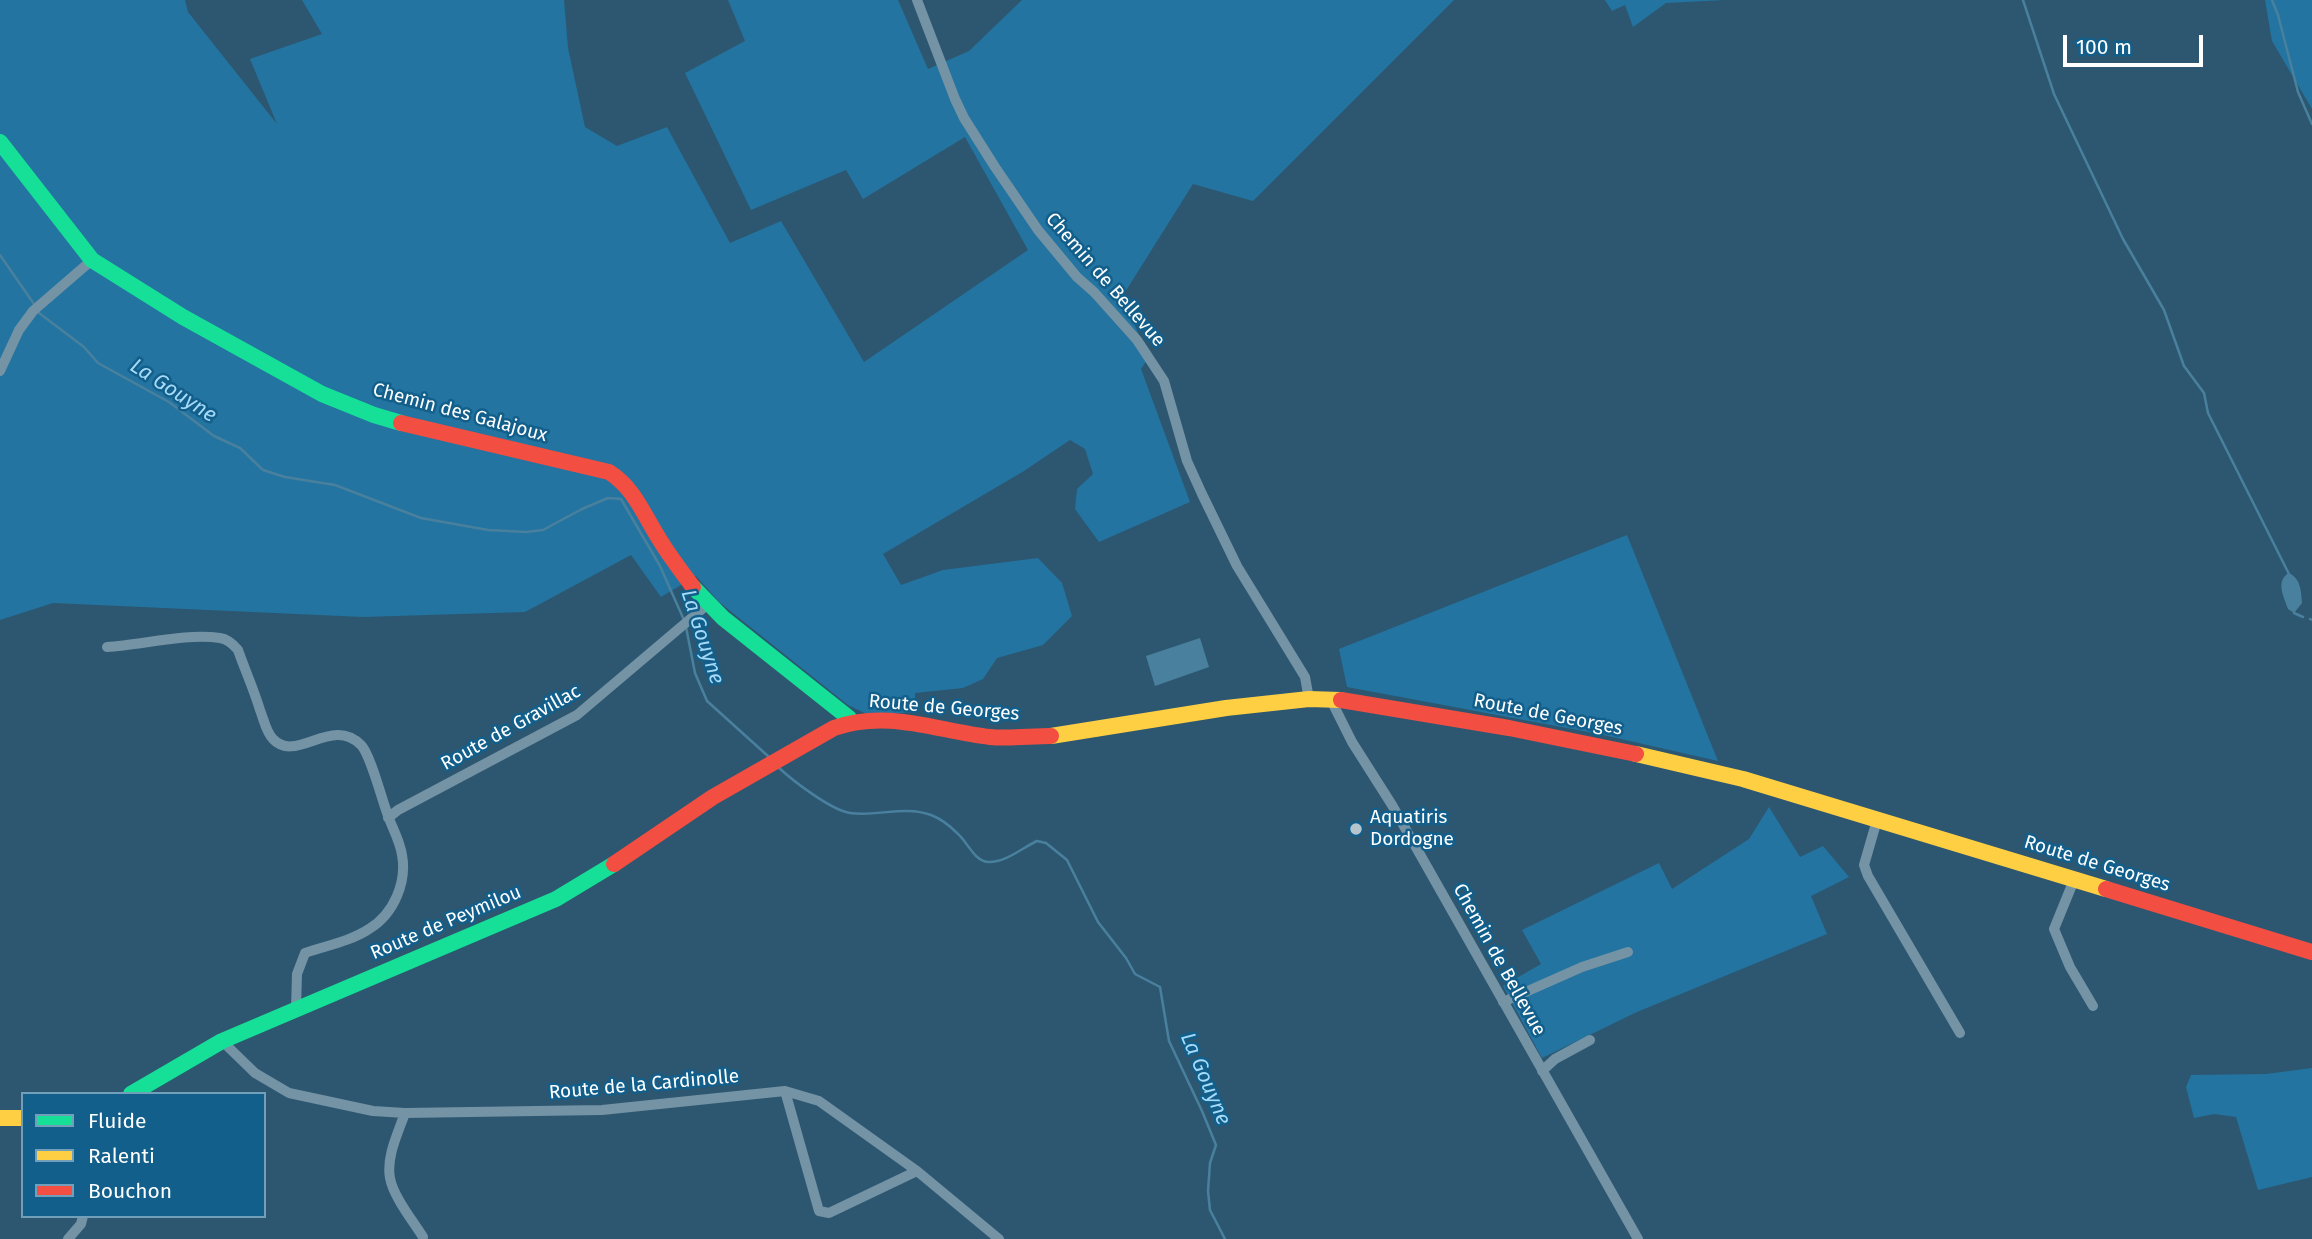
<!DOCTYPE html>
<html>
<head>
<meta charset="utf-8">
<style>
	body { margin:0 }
	#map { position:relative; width:2312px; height:1239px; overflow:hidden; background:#2d5770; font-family:"Fira Sans",sans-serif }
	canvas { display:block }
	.legend { position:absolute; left:21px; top:1092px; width:245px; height:126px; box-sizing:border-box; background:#125f8b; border:2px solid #719fb9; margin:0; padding:9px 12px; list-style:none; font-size:21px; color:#fff }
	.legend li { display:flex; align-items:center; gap:14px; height:35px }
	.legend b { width:35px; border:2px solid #719fb9 }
	.scale { position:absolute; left:2063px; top:35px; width:140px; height:32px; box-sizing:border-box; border:4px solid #fff; border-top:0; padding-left:9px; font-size:21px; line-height:24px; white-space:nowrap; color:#fff; -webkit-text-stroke:5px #125f8b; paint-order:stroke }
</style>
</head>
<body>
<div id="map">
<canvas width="2312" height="1239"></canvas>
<ul class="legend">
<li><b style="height:9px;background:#16e098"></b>Fluide</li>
<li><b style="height:9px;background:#ffcf43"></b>Ralenti</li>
<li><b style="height:9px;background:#f24e42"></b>Bouchon</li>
</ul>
<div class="scale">100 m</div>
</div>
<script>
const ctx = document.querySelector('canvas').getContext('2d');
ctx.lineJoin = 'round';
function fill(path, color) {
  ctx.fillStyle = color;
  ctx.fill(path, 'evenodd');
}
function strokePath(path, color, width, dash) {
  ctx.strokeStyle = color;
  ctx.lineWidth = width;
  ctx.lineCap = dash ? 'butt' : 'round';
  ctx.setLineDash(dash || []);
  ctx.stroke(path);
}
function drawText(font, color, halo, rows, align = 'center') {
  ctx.font = font + ' "Fira Sans",sans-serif';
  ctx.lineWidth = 5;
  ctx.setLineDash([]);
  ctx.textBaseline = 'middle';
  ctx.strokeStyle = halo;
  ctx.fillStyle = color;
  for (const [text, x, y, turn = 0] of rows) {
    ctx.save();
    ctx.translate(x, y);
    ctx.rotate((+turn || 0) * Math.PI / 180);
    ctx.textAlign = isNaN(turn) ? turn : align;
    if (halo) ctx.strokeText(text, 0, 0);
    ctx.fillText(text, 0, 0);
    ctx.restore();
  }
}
const green = new Path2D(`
	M0 0H185L188 12 277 124 250 59 322 34 302 0H564L568 48 585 127 617 146 667 127 730 243 781 221 864 362 1028 250 965 137 863 199 846 170 751 210 685 73 745 41 728 0H898L928 69 969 51 1022 0H1454L1253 201 1193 184 1122 297 1149 357 1141 369 1190 502 1099 542 1075 509 1077 489 1093 474 1085 449 1070 440 1024 471 883 554 901 585 943 570 1038 558 1062 583 1072 616 1043 645 997 658 983 679 963 688 915 693V712L869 715 848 705 719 602 696 576 661 597 631 555 525 612 363 617 53 603 0 620Z
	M1605 0H1725L1666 3 1633 27 1625 5 1612 11Z
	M2265 0H2312V109L2272 41Z
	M1627 535 1718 761 1599 734 1347 687 1339 649Z
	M1769 807 1800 857 1823 846 1849 877 1811 896 1827 934 1637 1012 1542 1058 1503 986 1541 964 1522 930 1659 863 1672 889 1749 839Z
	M2312 1068V1177L2258 1190 2236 1117 2214 1114 2194 1118 2186 1087 2191 1075 2266 1074Z`);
const water = new Path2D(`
	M2289 573C2301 579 2301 591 2302 603L2294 613 2288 609C2284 597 2275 581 2289 573Z
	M1200 638 1209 667 1155 686 1146 656Z`);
const stream = new Path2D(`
	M2023 0 2054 94 2123 239 2164 310 2184 366 2204 393 2208 413 2290 576
	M2272 0 2278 15 2298 92 2312 124
	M0 255 34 304
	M39 313 84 347 98 363 169 402 214 436 240 448 263 470 285 477 335 485 421 518 488 530 526 532 543 530 582 509 608 498 621 499 660 566 684 620
	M2294 610V613L2303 617
	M2310 619 2312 620
	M686 627 695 673 707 701 769 757
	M778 767C793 781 831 810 850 813 877 817 904 805 931 815 939 818 950 826 957 833 967 841 974 861 988 862 1005 863 1022 848 1037 841L1046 843 1067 860 1098 922 1126 958 1135 974 1160 987 1169 1041 1202 1111 1216 1145 1210 1163 1208 1191 1210 1210 1225 1239`);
const street = new Path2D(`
	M917 0 955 99 964 118 995 167 1038 230 1077 277 1094 292 1137 340 1164 381 1187 461 1202 494 1237 566 1305 677 1309 699
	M0 371 19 330 33 311 92 260
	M107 647C142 645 185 633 220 638 228 639 233 644 238 650 245 670 254 690 260 710 264 720 266 732 273 739 296 764 332 715 361 745 370 754 381 796 386 810 390 824 400 840 402 855 407 882 394 914 369 929 351 941 325 946 305 953L297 974 296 1009
	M1331 700 1352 742 1392 805 1638 1239
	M388 818 398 810 577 715 708 604
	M1877 820 1864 865 1868 876 1960 1033
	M2074 880 2054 929 2070 967 2093 1006
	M1503 1002 1582 967 1628 952
	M222 1041 255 1073 289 1093 373 1111 405 1113 602 1110 785 1091 819 1101 917 1171 999 1239
	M1542 1071 1555 1059 1590 1040
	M785 1091 819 1211 829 1213 917 1171
	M405 1113C398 1133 386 1157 390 1178 393 1196 413 1221 423 1237
	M68 1239 81 1224 83 1216`);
const fast = new Path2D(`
	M0 142 92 260 183 317 322 394 374 415 401 423
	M693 587 723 618 849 718 851 722
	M131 1094 222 1041 556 899 614 864`);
const slow = new Path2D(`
	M1051 736 1226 708 1309 699 1341 700
	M1636 754 1743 779 2106 889
	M0 1118H23`);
const jam = new Path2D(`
	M401 423 609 472C634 488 643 513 658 537 668 554 681 571 693 587
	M1341 700 1509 728 1636 754
	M614 864 713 797 834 728C888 709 937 731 990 737 1010 739 1031 736 1051 736
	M2106 889 2312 952`);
const markers = [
	[1356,829,7,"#b6c4cd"]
];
const streetNames = [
	["Chemin de Bellevue",1105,280,49],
	["Chemin des Galajoux",460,413,15],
	["Route de Georges",944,708,5],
	["Route de Georges",1548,715,11],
	["Route de Gravillac",511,728,-29],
	["Route de Georges",2097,864,17],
	["Route de Peymilou",446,923,-23],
	["Chemin de Bellevue",1499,960,61],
	["Route de la Cardinolle",644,1085,-5]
];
const poiNames = [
	["Aquatiris",1370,818],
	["Dordogne",1370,840]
];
const waterNames = [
	["La Gouyne",173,391,33],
	["La Gouyne",702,637,72],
	["La Gouyne",1205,1079,67]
];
fill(green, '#2374a0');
fill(water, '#49809e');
strokePath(stream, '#49809e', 2.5);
strokePath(street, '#7493a5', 10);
strokePath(fast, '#16e098', 16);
strokePath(slow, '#ffcf43', 16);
strokePath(jam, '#f24e42', 16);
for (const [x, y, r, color] of markers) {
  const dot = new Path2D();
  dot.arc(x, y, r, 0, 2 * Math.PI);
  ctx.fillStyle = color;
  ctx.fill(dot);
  strokePath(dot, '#125f8b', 2.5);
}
drawText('19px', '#fff', '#125f8b', streetNames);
drawText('19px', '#fff', '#125f8b', poiNames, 'left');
drawText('italic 21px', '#a5dbf8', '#125f8b', waterNames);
</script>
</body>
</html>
